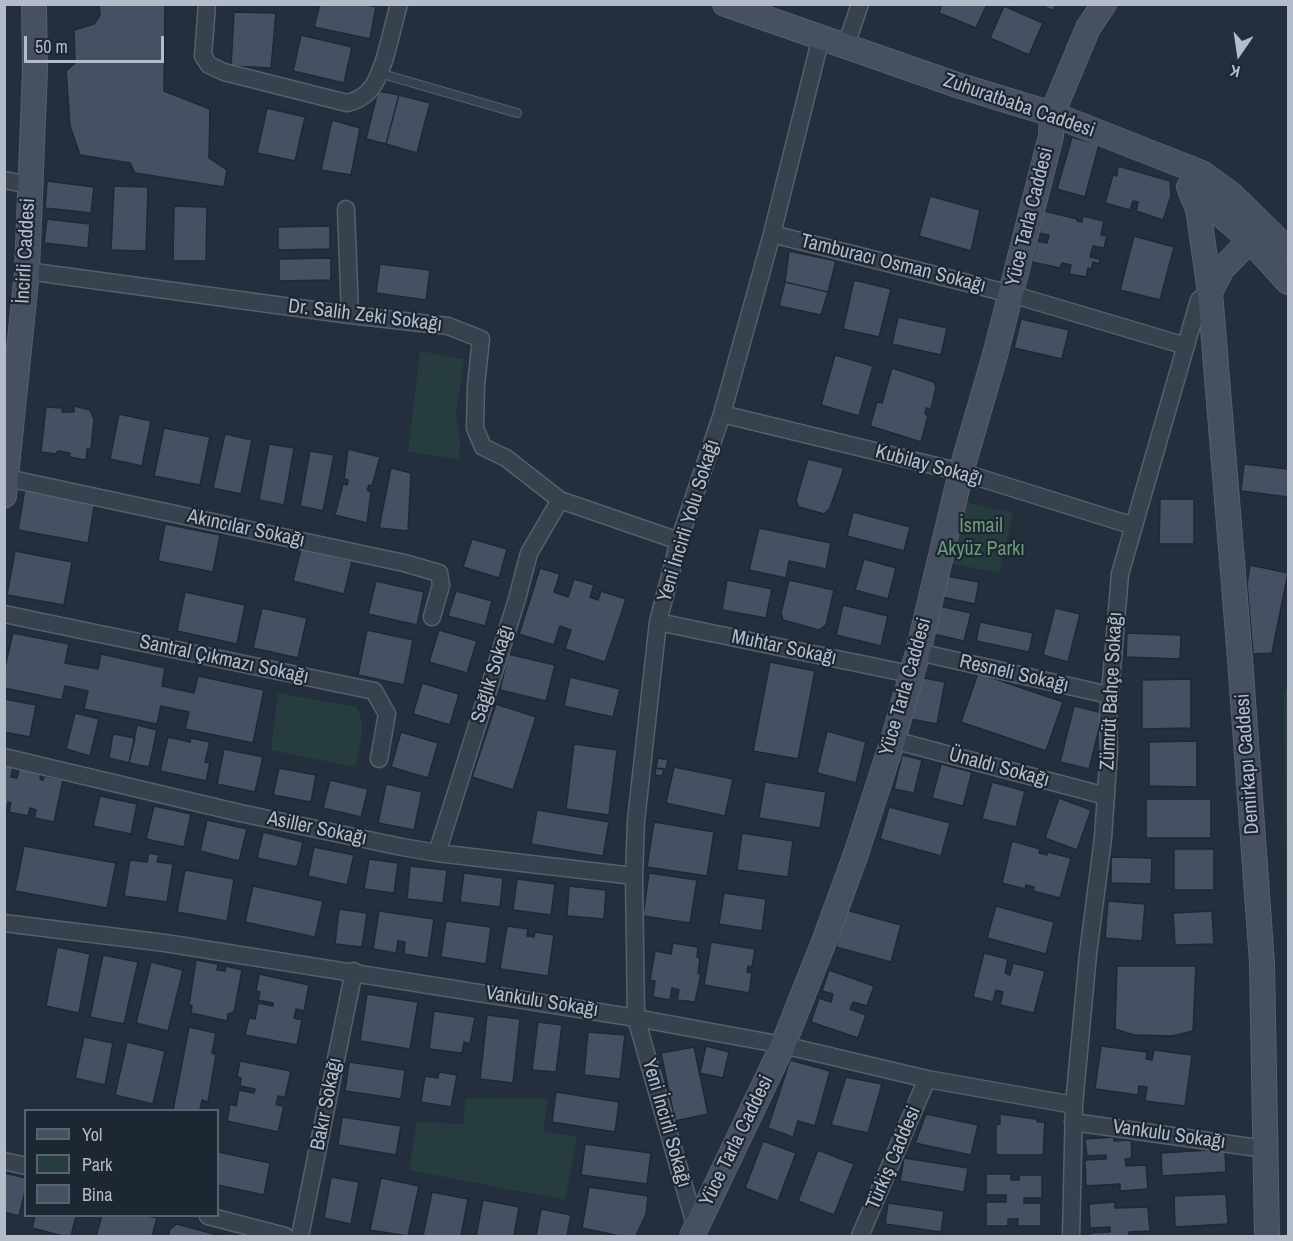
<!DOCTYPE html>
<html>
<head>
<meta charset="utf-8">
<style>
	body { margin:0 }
	#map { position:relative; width:1293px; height:1241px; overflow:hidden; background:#242f3e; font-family:"Archivo Narrow",sans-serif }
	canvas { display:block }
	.frame { position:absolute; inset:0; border:6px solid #b4bcc9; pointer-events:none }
	.legend { position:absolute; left:24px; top:1109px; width:195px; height:108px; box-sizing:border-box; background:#1d2633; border:2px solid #59626f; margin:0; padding:8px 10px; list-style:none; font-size:18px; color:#b4bcc9 }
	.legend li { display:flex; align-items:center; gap:12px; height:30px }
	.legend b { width:30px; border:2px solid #59626f }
	.north { position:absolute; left:1209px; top:24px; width:60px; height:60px; -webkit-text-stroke:4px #1d2633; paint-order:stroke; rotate:193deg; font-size:16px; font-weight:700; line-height:24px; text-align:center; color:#b4bcc9 }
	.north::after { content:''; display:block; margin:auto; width:21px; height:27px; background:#b4bcc9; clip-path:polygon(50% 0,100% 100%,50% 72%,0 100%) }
	.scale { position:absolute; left:24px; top:36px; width:140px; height:27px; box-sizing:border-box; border:3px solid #b4bcc9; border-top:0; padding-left:8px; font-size:18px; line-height:21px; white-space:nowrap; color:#b4bcc9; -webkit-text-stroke:4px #1d2633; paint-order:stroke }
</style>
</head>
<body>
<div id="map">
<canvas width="1293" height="1241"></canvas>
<div class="frame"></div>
<ul class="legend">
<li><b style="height:8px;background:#465061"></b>Yol</li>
<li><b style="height:16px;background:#263c3f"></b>Park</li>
<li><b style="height:16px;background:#455162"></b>Bina</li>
</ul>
<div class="north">K</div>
<div class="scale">50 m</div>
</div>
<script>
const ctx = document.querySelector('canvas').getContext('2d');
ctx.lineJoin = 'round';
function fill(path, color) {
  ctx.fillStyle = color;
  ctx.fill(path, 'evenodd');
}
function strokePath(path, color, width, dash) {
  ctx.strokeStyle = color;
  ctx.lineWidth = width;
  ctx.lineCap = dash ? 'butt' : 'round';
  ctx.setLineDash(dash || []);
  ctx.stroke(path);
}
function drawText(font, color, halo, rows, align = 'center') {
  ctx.font = font + ' "Archivo Narrow",sans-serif';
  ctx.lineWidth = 4.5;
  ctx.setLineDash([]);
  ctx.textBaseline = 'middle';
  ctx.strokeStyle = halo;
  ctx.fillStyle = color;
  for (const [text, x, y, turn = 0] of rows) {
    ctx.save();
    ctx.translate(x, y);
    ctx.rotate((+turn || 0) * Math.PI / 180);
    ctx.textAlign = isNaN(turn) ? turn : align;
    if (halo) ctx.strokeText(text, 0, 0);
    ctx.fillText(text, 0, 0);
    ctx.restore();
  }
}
const green = new Path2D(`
	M420 351 464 359 456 415 460 442 459 459 408 452Z
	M964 502 1013 513 999 573 950 563Z
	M1288 683V1026L1284 694Z
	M278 693 356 707C368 725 359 747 355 767L271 750Z
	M466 1098 548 1099 543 1132 577 1136 565 1200 409 1170 417 1122 463 1124Z`);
const building = new Path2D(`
	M99 4H165L164 91 210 109 209 158 227 170 224 187 135 173 130 163 80 155 70 126 66 71 75 63 74 30 94 24 100 15Z
	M320 4H363L376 7 370 39 314 27Z
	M942 4H987L976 28 939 13Z
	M1039 4H1056L1053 11Z
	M1004 6 1043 23 1029 55 990 38Z
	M234 12 276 13 271 68 231 66Z
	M301 35 352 47 344 83 293 71Z
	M378 91 399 95 386 144 366 139Z
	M399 95 430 103 417 153 386 144Z
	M267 108 305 117 295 161 257 153Z
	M332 120 360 128 351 175 321 170Z
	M1072 137 1099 145 1085 197 1057 189Z
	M1118 166 1170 181 1171 196 1163 220 1136 211 1138 202 1133 201 1130 210 1105 203 1113 175 1117 176Z
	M47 181 94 187 91 213 45 208Z
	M114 186 148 187 146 251 111 250Z
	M930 196 980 210 971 251 919 236Z
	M174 206 207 207 206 261H173Z
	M1044 211 1077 219V221L1082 222 1083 216 1104 221 1101 235 1107 236 1104 248 1093 246 1090 257 1100 259 1099 264 1093 262 1091 269 1088 268 1086 277 1069 274 1071 265 1062 263 1060 268 1032 262 1037 241 1047 243 1049 235 1039 233Z
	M47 219 90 224 88 248 44 243Z
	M330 226V249L278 250V227Z
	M1134 236 1174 247 1160 300 1120 290Z
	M789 251 836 261 828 292 785 282Z
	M331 258V280L279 281V259Z
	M380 264 430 270 426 300 376 293Z
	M854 280 891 289 879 337 843 329Z
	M785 282 828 292 821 315 779 306Z
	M898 317 947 328 941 355 892 344Z
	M1021 319 1069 330 1062 359 1014 348Z
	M835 355 873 366 859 416 821 405Z
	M892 368 934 382 936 387 931 409 926 408 925 414 928 416 921 442 870 426 877 402 882 403Z
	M74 406 90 410 94 419 91 449H87L86 460 69 457 70 453 58 451 56 454 41 452 46 407 63 408 62 412H74Z
	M119 414 151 421 142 466 110 459Z
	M164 428 210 437 200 485 154 476Z
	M225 434 252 440 241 494 213 488Z
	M269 444 294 448 284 505 259 500Z
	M348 449 380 457 372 486 369 485 367 490 371 492 367 523 335 515 343 484 347 485 348 480 344 479Z
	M310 451 334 455 323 511 300 506Z
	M808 459 844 468 830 508 824 514 799 507 796 500Z
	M1244 464 1288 469V497L1241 491Z
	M391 468 411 473 408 531 379 528Z
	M25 488 95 501 88 543 18 530Z
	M1160 499H1194V544H1159Z
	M853 512 910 527 904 551 847 536Z
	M165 524 220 535 213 572 158 561Z
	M759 528 831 543 826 569 789 561 786 578 749 570Z
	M472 539 507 549 499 578 463 567Z
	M301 549 352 561 344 594 293 581Z
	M15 551 72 562 64 605 7 595Z
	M864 559 896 568 888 599 855 590Z
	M1250 565 1288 573 1272 653 1253 654 1247 584Z
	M540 568 560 574 554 592 568 597 574 579 594 585 590 597 598 600 601 591 626 599 605 662 565 649 571 630 560 626 554 645 519 634Z
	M946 576 979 582 975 604 942 597Z
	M727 580 772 589 766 618 722 610Z
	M789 580 834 590 826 625 819 630 783 620 781 613Z
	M376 581 424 592 417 625 368 614Z
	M456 591 492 601 485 626 448 616Z
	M185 592 245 605 237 644 177 631Z
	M843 605 888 616 881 646 836 635Z
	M939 606 971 613 964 641 933 634Z
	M262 608 307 618 298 658 253 648Z
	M1055 608 1080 614 1068 662 1043 655Z
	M980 622 1033 633 1029 652 976 641Z
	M367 630 413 640 404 685 358 675Z
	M439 630 477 641 467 673 429 662Z
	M13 633 69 644 65 663 98 669 101 654 165 668 162 686 194 693 198 676 264 690 253 743 185 729 189 712 161 706 157 724 84 709 88 691 65 686 62 700 4 688V671Z
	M1127 633 1181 635 1180 659 1126 657Z
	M508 654 555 665 546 701 500 690Z
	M770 662 815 671 798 759 753 751Z
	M978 673 1063 702 1046 751 961 722Z
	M570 677 620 689 613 717 564 706Z
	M919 677 945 682 937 724 911 719Z
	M1191 679V728L1142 729V680Z
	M422 683 459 694 450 725 413 714Z
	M4 699 36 705 30 737 4 732Z
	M496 704 536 717 513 790 472 777Z
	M1074 706 1103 713 1089 769 1060 762Z
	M75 713 99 719 90 756 66 749Z
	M137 725 157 730 149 767 129 763Z
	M827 731 866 742 856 783 817 773Z
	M401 732 438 743 428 778 391 767Z
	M113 734 135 738 129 763 109 758Z
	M168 737 190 742 191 738 210 742 205 762 210 763 206 781 160 771Z
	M1197 741V787L1149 786V742Z
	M574 744 617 750 609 815 566 809Z
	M224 749 263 757 255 792 217 784Z
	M902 755 922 760 914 793 894 789Z
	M658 758 668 760 666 770 656 768Z
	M941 764 972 772 963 806 932 798Z
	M4 765 13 767 11 777 17 778 19 769 41 774 40 779 43 780 44 776 63 780 54 822 34 818 36 810 30 808 28 816 9 812 11 803 8 802 6 811H4Z
	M674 767 733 779 725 816 666 803Z
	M279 768 316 775 311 802 273 795Z
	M656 768 664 769 662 776 655 775Z
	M330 780 368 789 361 817 323 808Z
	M765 782 826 792 820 828 759 818Z
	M992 782 1025 791 1016 827 982 819Z
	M386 784 422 792 414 830 378 823Z
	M100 796 137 804 131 834 93 826Z
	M1059 798 1091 810 1077 850 1045 838Z
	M1146 799H1211V838H1146Z
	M154 806 191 814 184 847 146 839Z
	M889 807 950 823 941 856 880 839Z
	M537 810 609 822 603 856 531 844Z
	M207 820 247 829 239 861 200 851Z
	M654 822 714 832 707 876 647 867Z
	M263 832 303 842 297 867 257 858Z
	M742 833 793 841 788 877 737 870Z
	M1012 841 1040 849 1039 853 1047 855V852L1071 858 1060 898 1033 891 1034 887 1026 885 1025 889 1002 883Z
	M24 846 116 863 107 908 15 891Z
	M314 847 354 855 347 885 308 876Z
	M1174 849H1214V890H1174Z
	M149 853 159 855 157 862 173 864 167 902 124 896 130 860 147 862Z
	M1111 857 1152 858 1151 884 1111 883Z
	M369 859 398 863 394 893 364 889Z
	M410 866 447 870 443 903 407 899Z
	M185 870 234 879 227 921 177 912Z
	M464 873 503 878 500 907 460 902Z
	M649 873 697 880 690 923 643 916Z
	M517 879 555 884 551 915 513 910Z
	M253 886 323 901 315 937 245 922Z
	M569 886 606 890 604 919 567 916Z
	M724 893 766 899 762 931 719 924Z
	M1108 901 1145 904 1142 941 1105 938Z
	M996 906 1054 922 1046 954 987 938Z
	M339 909 367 913 362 947 335 944Z
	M846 910 901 925 891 962 836 947Z
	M379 911 434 919 428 958 404 954 405 942 398 941 396 953 373 949Z
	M1212 911 1214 944 1175 945 1173 913Z
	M446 921 491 927 486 964 441 957Z
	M507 926 528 929 527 936 534 937 535 932 554 935 548 976 500 969Z
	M711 942 755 949 752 967 748 966 747 972 752 973 749 993 704 985Z
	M673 943 698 947 697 957 700 958 698 973 701 974 695 1002 677 1000 679 990 672 988 670 1000 653 997 655 981 650 980 655 951 671 954Z
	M57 947 90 954 79 1013 46 1006Z
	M984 953 1008 959 1005 973 1010 975 1013 963 1045 971 1034 1013 1000 1005 1003 992 996 990 993 1002 973 997Z
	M103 955 138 962 124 1024 90 1017Z
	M196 960 218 964 217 970 225 971 226 966 242 970 234 1012 228 1014 227 1021 191 1013 192 1006 189 1005Z
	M151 962 183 970 168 1031 136 1023Z
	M1117 966H1196L1193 1031 1172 1036 1134 1035 1115 1029Z
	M829 970 874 986 867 1006 853 1002 850 1009 866 1015 858 1038 811 1022 819 998 831 1002 833 994 822 991Z
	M259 974 309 985 304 1011 296 1009 294 1018 302 1020 297 1045 245 1035 249 1018 255 1019 258 1003 273 1006V1003L258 1000 260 992 256 991Z
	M367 994 418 1002 410 1049 360 1041Z
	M434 1011 475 1017 470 1044 464 1042 462 1053 429 1049Z
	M487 1015 520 1019 513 1083 480 1079Z
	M538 1022 562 1025 556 1072 532 1070Z
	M189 1027 216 1033 212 1053 216 1055 208 1102 202 1100 200 1110H173Z
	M588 1032 625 1035 620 1079 584 1075Z
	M84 1037 113 1043 105 1085 75 1078Z
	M127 1042 165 1051 153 1104 115 1095Z
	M706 1046 729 1052 723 1078 700 1073Z
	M1101 1046 1147 1052 1146 1059 1152 1060 1154 1050 1192 1055 1185 1106 1145 1101 1147 1087 1139 1086 1138 1095 1095 1089Z
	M694 1047 708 1114 675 1121 661 1053Z
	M790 1060 830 1071 815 1126 798 1121 793 1137 768 1128Z
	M240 1061 291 1071 285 1097 278 1096 276 1105 284 1106 278 1132 227 1121 230 1104 236 1106 239 1090 254 1093 255 1089 240 1086 241 1078 237 1077Z
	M349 1062 405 1070 401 1099 345 1091Z
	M439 1072 457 1075 451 1107 421 1102 425 1076 438 1078Z
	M846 1077 882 1084 868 1133 831 1125Z
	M556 1092 619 1102 615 1132 552 1122Z
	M926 1114 978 1125 971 1155 915 1143Z
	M1000 1114 1036 1119 1038 1122H1045L1043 1155H996V1125L1000 1124Z
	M342 1117 401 1126 396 1155 338 1145Z
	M1114 1137V1141L1131 1140 1132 1158 1125 1159 1126 1166 1146 1165 1148 1189 1120 1191V1184L1086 1186 1085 1160 1106 1159V1155L1087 1156 1085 1139Z
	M763 1141 796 1153 778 1201 745 1188Z
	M585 1144 651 1153 647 1184 581 1175Z
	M1225 1149 1226 1172 1162 1176 1161 1153Z
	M818 1150 854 1164 834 1215 798 1201Z
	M218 1152 270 1163 264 1195 218 1185Z
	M904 1158 968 1168 964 1192 900 1181Z
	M4 1173 26 1178V1187L19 1216 4 1212Z
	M986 1174H1011V1180H1019V1175H1042V1198H1024V1203H1041V1226H1017L1018 1219H1008V1226H986V1202H1006V1195H986Z
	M331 1177 359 1182 351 1224 324 1218Z
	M381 1178 419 1186 408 1236 370 1230Z
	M589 1187 648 1196 646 1214 636 1236H620L582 1228Z
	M432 1192 468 1199 461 1236H423Z
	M1226 1194 1228 1224 1175 1227 1174 1196Z
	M483 1200 519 1207 514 1236H476Z
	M1115 1202V1208L1148 1207 1150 1231 1129 1232V1236H1090V1233L1110 1232V1227L1090 1228 1089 1204Z
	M888 1203 944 1211 941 1232 885 1224Z
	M541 1209 571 1215 567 1236H536Z
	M35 1216H76L71 1236H63L32 1228Z
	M102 1216H148L157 1218 152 1236H96Z
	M177 1224 221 1236H168L170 1229Z`);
const lane = new Path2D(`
	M379 73 517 113`);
const street = new Path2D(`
	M207 4 203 56 209 65 224 72 347 103C355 101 362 98 368 92 384 77 392 27 399 4
	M846 45 860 4
	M4 180 29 185
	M346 209 350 315
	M772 234 1011 294 1186 346
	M27 271 350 315 448 326 481 339 476 385 475 428 483 447 506 458 560 500 679 541
	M722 414 961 472 1134 526
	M7 478 404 563 439 573 441 585 432 617
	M4 614 374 691 387 714 379 759
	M658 622 910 674
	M918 652 1109 695
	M893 740 1106 796
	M4 757 240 813 402 847 437 853 634 876
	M437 853 517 599 529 553 560 500
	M4 923 165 943 636 1018 783 1045 927 1079 1074 1105
	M1073 1122 1265 1149
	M4 1161 26 1166
	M208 1216 285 1236
	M696 1228 636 1018 634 876 636 821 658 622 679 541 722 414 772 234 821 37
	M300 1236 354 971
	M860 1236 927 1079
	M1071 1236 1074 1105 1088 954 1103 838 1109 751 1108 717 1120 574 1199 300 1210 292`);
const secondary = new Path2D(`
	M725 4 957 85 1052 114 1202 173 1232 195 1288 250
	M1189 187 1198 209 1210 292 1240 659 1262 963 1267 1236
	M1190 188 1249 239 1288 282
	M1210 292 1222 269 1261 229
	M4 496 27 271 35 70 34 4
	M692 1236 783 1045 825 939 856 854 893 740 918 652 961 472 995 355 1051 136 1052 114 1088 28 1104 4`);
const streetNames = [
	["Zuhuratbaba Caddesi",1019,106,19],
	["Yüce Tarla Caddesi",1030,217,-76],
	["İncirli Caddesi",26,251,-87],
	["Tamburacı Osman Sokağı",893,264,14],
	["Dr. Salih Zeki Sokağı",365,316,7],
	["Kubilay Sokağı",929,466,15],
	["Yeni İncirli Yolu Sokağı",689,521,-73],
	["Akıncılar Sokağı",246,529,12],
	["Muhtar Sokağı",784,648,12],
	["Santral Çıkmazı Sokağı",224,660,12],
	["Sağlık Sokağı",493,674,-73],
	["Resneli Sokağı",1014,674,13],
	["Yüce Tarla Caddesi",906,687,-74],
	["Zümrüt Bahçe Sokağı",1112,691,-87],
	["Demirkapı Caddesi",1248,764,-94],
	["Ünaldı Sokağı",999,768,15],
	["Asiller Sokağı",317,829,12],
	["Vankulu Sokağı",542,1002,9],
	["Bakır Sokağı",327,1104,-79],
	["Yeni İncirli Sokağı",666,1123,74],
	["Vankulu Sokağı",1169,1135,8],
	["Yüce Tarla Caddesi",737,1141,-64],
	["Türkiş Caddesi",894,1158,-67]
];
const parkNames = [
	["İsmail",981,527],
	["Akyüz Parkı",981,550]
];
fill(green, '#263c3f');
fill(building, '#455162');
strokePath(building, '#1f2835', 1.5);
strokePath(lane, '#565f6c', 10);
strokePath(street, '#565f6c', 19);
strokePath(secondary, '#565f6c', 26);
strokePath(lane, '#38414e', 8);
strokePath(street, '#38414e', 16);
strokePath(secondary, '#465061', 24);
drawText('20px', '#b4bcc9', '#1d2633', streetNames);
drawText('20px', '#6b9a76', '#1d2633', parkNames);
</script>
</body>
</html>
